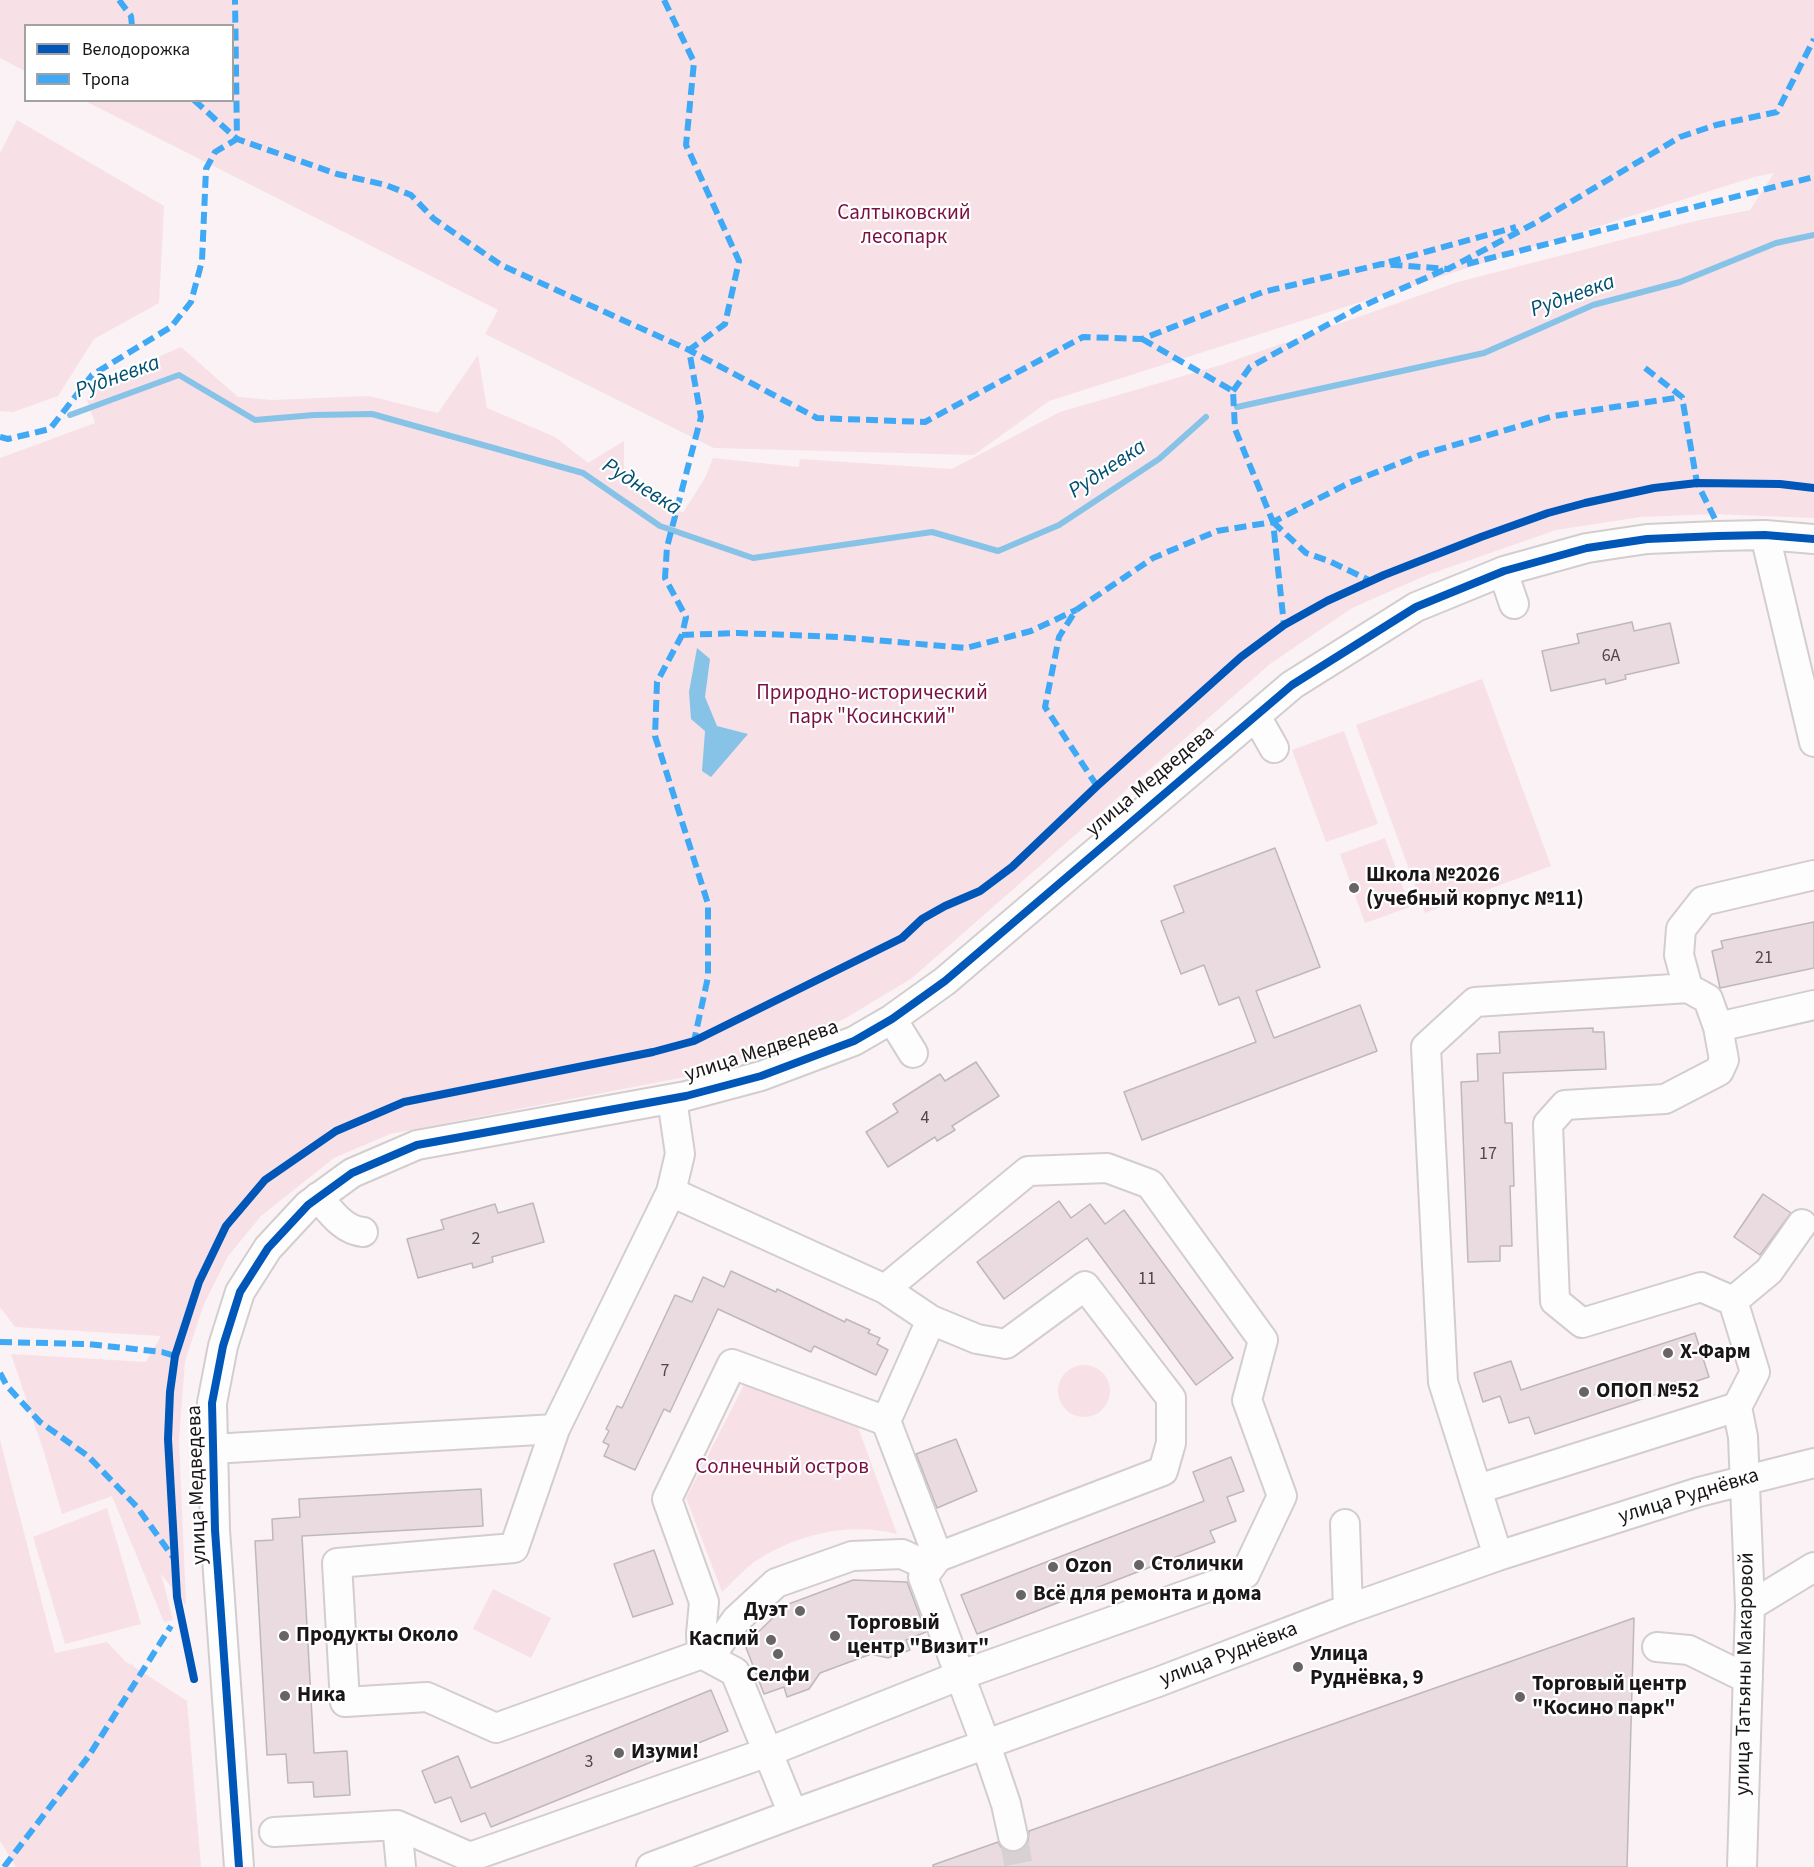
<!DOCTYPE html>
<html>
<head>
<meta charset="utf-8">
<style>
	body { margin:0 }
	#map { position:relative; width:1814px; height:1867px; overflow:hidden; background:#faf2f4; font-family:"Source Sans 3",sans-serif }
	canvas { display:block }
	.legend { position:absolute; left:24px; top:24px; width:210px; height:78px; box-sizing:border-box; background:#fff; border:2px solid #a3a2a2; margin:0; padding:8px 10px; list-style:none; font-size:18px; color:#1a1617 }
	.legend li { display:flex; align-items:center; gap:12px; height:30px }
	.legend b { width:30px; border:2px solid #a3a2a2 }
</style>
</head>
<body>
<div id="map">
<canvas width="1814" height="1867"></canvas>
<ul class="legend">
<li><b style="height:8px;background:#0057b8"></b>Велодорожка</li>
<li><b style="height:8px;background:#3fa9f5"></b>Тропа</li>
</ul>
</div>
<script>
const ctx = document.querySelector('canvas').getContext('2d');
ctx.lineJoin = 'round';
function fill(path, color) {
  ctx.fillStyle = color;
  ctx.fill(path, 'evenodd');
}
function strokePath(path, color, width, dash) {
  ctx.strokeStyle = color;
  ctx.lineWidth = width;
  ctx.lineCap = dash ? 'butt' : 'round';
  ctx.setLineDash(dash || []);
  ctx.stroke(path);
}
function drawText(font, color, halo, rows, align = 'center') {
  ctx.font = font + ' "Source Sans 3",sans-serif';
  ctx.lineWidth = 4.5;
  ctx.setLineDash([]);
  ctx.textBaseline = 'middle';
  ctx.strokeStyle = halo;
  ctx.fillStyle = color;
  for (const [text, x, y, turn = 0] of rows) {
    ctx.save();
    ctx.translate(x, y);
    ctx.rotate((+turn || 0) * Math.PI / 180);
    ctx.textAlign = isNaN(turn) ? turn : align;
    if (halo) ctx.strokeText(text, 0, 0);
    ctx.fillText(text, 0, 0);
    ctx.restore();
  }
}
const green = new Path2D(`
	M0 0H1814V518L1714 514 1640 517 1556 530 1427 575 1352 608 1270 664 912 978 846 1018 803 1039 685 1077 390 1134 334 1158 261 1216 228 1256 204 1304 185 1361 179 1440 186 1605 161 1574 173 1620 164 1622 112 1496 62 1514 44 1452 11 1354 146 1362 161 1336 15 1327 0 1307V458L95 423 87 400 107 379 181 347 238 397 272 400 369 396 438 413 478 355 487 408 555 437 588 463 624 441V475L683 513 705 478 713 458 799 467 800 459 952 469 1060 412 1221 365 1458 282 1695 221 1750 210 1774 173 1754 177 1049 401 974 455 714 448 485 334 498 310 85 101 232 100V26H26L25 71 0 58Z
	M17 120 164 206 159 303 94 339 58 396 13 412 0 411V153Z
	M1482 679 1551 866 1425 913 1356 725Z
	M1344 731 1378 824 1326 842 1292 750Z
	M1385 838 1410 907 1365 923 1340 854Z
	M1058 1391a26 26 0 1 1 52 0a26 26 0 1 1-52 0Z
	M748 1377 855 1419 897 1534C849 1522 799 1534 757 1560 745 1568 733 1582 722 1592L686 1498Z
	M0 1440 55 1653 107 1642 125 1661 187 1701 201 1867H16L0 1841Z
	M107 1508 141 1624 65 1644 33 1537Z
	M493 1589 551 1618 531 1658 473 1629Z`);
const water = new Path2D(`
	M697 648 710 659 705 697 717 726 748 734 711 777 702 771 705 731 691 719 689 692Z`);
const stream = new Path2D(`
	M1237 407 1484 353 1593 305 1680 282 1776 243 1814 235
	M70 415 179 375 255 420 314 415 372 414 583 473 660 526 753 558 932 532 998 551 1059 525 1159 459 1206 417`);
const building = new Path2D(`
	M1632 622 1634 631 1670 623 1679 663 1625 675 1626 679 1606 684 1605 679 1551 691 1542 651 1579 643 1577 634Z
	M1275 848 1320 967 1256 991 1274 1038 1360 1005 1377 1051 1142 1140 1124 1092 1256 1042 1239 997 1219 1005 1204 965 1181 974 1161 921 1184 912 1174 886Z
	M1814 922V968L1720 988 1712 951 1723 948 1721 941Z
	M1593 1028V1032H1604L1606 1069 1503 1073 1505 1123H1512L1514 1186H1510L1512 1246H1500V1261L1468 1262 1461 1082 1478 1081 1477 1054 1500 1053 1499 1032Z
	M976 1062 999 1096 952 1126 955 1130 937 1141 935 1137 888 1167 866 1132 898 1112 893 1104 940 1074 945 1081Z
	M1763 1194 1791 1213 1760 1255 1734 1237Z
	M1059 1201 1071 1218 1090 1204 1105 1224 1124 1210 1233 1358 1196 1385 1087 1238 1004 1299 977 1262Z
	M533 1203 544 1242 492 1257 493 1262 473 1268 472 1263 418 1278 407 1239 444 1229 441 1220 495 1204 498 1213Z
	M731 1271 776 1292 777 1289 845 1322 846 1319 870 1330 868 1333 880 1338 877 1344 888 1350 876 1375 814 1346 811 1352 718 1309 670 1412 664 1409 635 1470 604 1456 609 1445 603 1442 609 1431 606 1429 617 1406 622 1408 675 1295 692 1302 703 1277 724 1287Z
	M1695 1333 1709 1377 1535 1434 1529 1417 1509 1423 1500 1396 1483 1402 1474 1373 1511 1361 1521 1390Z
	M956 1439 977 1491 937 1508 916 1454Z
	M1231 1457 1244 1491 1227 1497 1236 1521 1210 1531 1215 1542 977 1634 961 1595 1204 1501 1193 1472Z
	M481 1489 483 1526 302 1536 314 1753 347 1751 350 1795 314 1797 313 1782 288 1783 286 1754 267 1755 255 1541 273 1540 272 1519 300 1517 299 1499Z
	M654 1550 673 1604 633 1617 614 1564Z
	M853 1580 907 1582 926 1632 906 1640 910 1650 888 1658 871 1654 820 1673 809 1689 787 1697 784 1687 764 1694 745 1645 786 1605Z
	M1634 1618 1627 1867H933V1865L998 1842 1001 1847 1007 1851 1017 1852 1024 1849 1028 1842 1029 1831Z
	M711 1690 728 1731 491 1827 485 1813 461 1822 451 1797 435 1803 422 1771 458 1756 471 1788Z`);
const minorTunnel = new Path2D(`
	M1013 1836 1019 1867`);
const minor = new Path2D(`
	M1765 535 1814 742
	M1503 572 1514 604
	M1256 716 1274 748
	M892 1019 913 1053
	M1718 1027 1708 999 1688 988 1679 955 1681 929 1703 901 1814 875
	M672 1099 680 1154 671 1192 555 1429 514 1548 337 1563 345 1702 427 1697 496 1728 702 1654 735 1672 793 1814
	M671 1192 885 1289 931 1320 977 1339 1006 1344 1085 1286 1171 1398V1443L1163 1471 938 1557 923 1577 986 1745 1006 1804 1013 1836
	M318 1197C331 1212 343 1230 363 1232
	M1733 1301 1769 1271 1802 1224
	M886 1421 931 1320
	M212 1449 555 1429
	M1478 1489 1737 1407
	M1345 1524 1348 1609
	M1498 1556 1443 1382 1426 1047 1475 1002 1688 988
	M1750 1606 1814 1567
	M1657 1647 1689 1650 1748 1679
	M702 1654 701 1634 704 1602 667 1499 732 1364 886 1421 938 1557
	M709 1658 736 1620 776 1583 852 1556 902 1554 930 1567
	M397 1825 401 1867
	M274 1832 397 1825 470 1857 768 1752 961 1675 1245 1574 1282 1496 1247 1400 1263 1340 1150 1184 1107 1168 1028 1171 885 1289
	M239 1867 215 1530 212 1403 223 1346 240 1292 268 1248 308 1205 352 1173 417 1145 686 1096 761 1076 854 1041 892 1019 945 981 1292 685 1416 607 1504 571 1587 548 1647 539 1718 536 1765 535 1814 539
	M651 1867 793 1814 1158 1682 1348 1609 1498 1556 1699 1492 1814 1463
	M1742 1867 1750 1606 1743 1437 1737 1407 1755 1372 1733 1301 1701 1287 1582 1323 1555 1301 1548 1124 1565 1105 1665 1099 1719 1071 1724 1060 1718 1027 1814 1005`);
const quiet = new Path2D(`
	M119 0 131 16 132 26
	M664 0 694 62 686 145 739 261 725 324 689 350 701 417 667 547 665 578 686 617 682 635 657 682 655 736 708 904V977L694 1041
	M194 100 237 139 337 174 386 185 411 195 434 219 501 265 689 350 817 418 925 422 1083 337 1142 339 1263 292 1382 264 1448 269 1537 222 1680 137 1716 125 1777 112 1814 39
	M1389 262 1516 227
	M1467 264 1814 177
	M1142 339 1233 391 1235 429 1273 522 1284 625
	M1645 368 1682 397 1697 483 1717 523
	M1233 391 1250 367 1358 308 1446 269
	M0 437 8 439 50 429 92 375 171 327 191 302 202 261 206 169 215 152 237 139 235 0
	M1273 522 1306 553 1329 561 1371 581
	M682 635 738 633 839 637 966 648 1031 631 1076 610
	M1097 786 1045 707 1059 637 1076 610 1153 558 1217 531 1273 522 1349 483 1420 455 1554 416 1682 397
	M0 1342 88 1344 162 1352 175 1356
	M0 1373 7 1386 40 1422 88 1456 137 1507 173 1557
	M4 1867 88 1757 171 1626`);
const cycleway = new Path2D(`
	M194 1679 177 1597 168 1439 170 1392 175 1356 199 1282 226 1226 265 1180 336 1131 404 1102 653 1052 694 1041 902 938 922 919 945 906 980 891 1012 867 1097 786 1241 657 1284 625 1327 601 1384 575 1481 537 1548 513 1585 503 1654 488 1697 483 1780 484 1814 488
	M239 1867 215 1530 212 1403 223 1346 240 1292 268 1248 308 1205 352 1173 417 1145 686 1096 761 1076 854 1041 892 1019 945 981 1292 685 1416 607 1504 571 1587 548 1647 539 1718 536 1765 535 1814 539`);
const markers = [
	[1354,888,6,"#686364"],
	[1668,1353,6,"#686364"],
	[1584,1392,6,"#686364"],
	[1139,1565,6,"#686364"],
	[1053,1567,6,"#686364"],
	[1021,1595,6,"#686364"],
	[800,1611,6,"#686364"],
	[284,1636,6,"#686364"],
	[835,1636,6,"#686364"],
	[771,1640,6,"#686364"],
	[778,1654,6,"#686364"],
	[1298,1667,6,"#686364"],
	[285,1696,6,"#686364"],
	[1520,1697,6,"#686364"],
	[619,1753,6,"#686364"]
];
const numberNames = [
	["6А",1611,657],
	["21",1764,959],
	["4",925,1119],
	["17",1488,1155],
	["2",476,1240],
	["11",1147,1280],
	["7",665,1372],
	["3",589,1763]
];
const parkNames = [
	["Салтыковский",904,214],
	["лесопарк",904,238],
	["Природно-исторический",872,694],
	["парк \"Косинский\"",872,718],
	["Солнечный остров",782,1468]
];
const streetNames = [
	["улица Медведева",1151,782,-40],
	["улица Медведева",762,1052,-18],
	["улица Медведева",198,1485,-92],
	["улица Руднёвка",1689,1497,-17],
	["улица Руднёвка",1229,1655,-21],
	["улица Татьяны Макаровой",1746,1674,-89]
];
const poiNames = [
	["Школа №2026",1366,876],
	["(учебный корпус №11)",1366,900],
	["X-Фарм",1680,1353],
	["ОПОП №52",1596,1392],
	["Столички",1151,1565],
	["Ozon",1065,1567],
	["Всё для ремонта и дома",1033,1595],
	["Дуэт",788,1611,"right"],
	["Торговый",847,1624],
	["центр \"Визит\"",847,1648],
	["Продукты Около",296,1636],
	["Каспий",759,1640,"right"],
	["Улица",1310,1655],
	["Руднёвка, 9",1310,1679],
	["Селфи",778,1676,"center"],
	["Торговый центр",1532,1685],
	["\"Косино парк\"",1532,1709],
	["Ника",297,1696],
	["Изуми!",631,1753]
];
const waterNames = [
	["Рудневка",1573,297,-20],
	["Рудневка",118,378,-20],
	["Рудневка",1108,470,-34],
	["Рудневка",641,488,32]
];
fill(green, '#f7e0e6');
fill(water, '#86c3e7');
strokePath(stream, '#86c3e7', 6);
fill(building, '#eadbe0');
strokePath(building, '#bfb8ba', 1.5);
strokePath(minorTunnel, '#d8d1d3', 28, [28, 14]);
strokePath(minor, '#d3cdce', 32);
strokePath(minor, '#fefdfd', 28);
strokePath(quiet, '#3fa9f5', 6, [12, 6]);
strokePath(cycleway, '#0057b8', 8);
for (const [x, y, r, color] of markers) {
  const dot = new Path2D();
  dot.arc(x, y, r, 0, 2 * Math.PI);
  ctx.fillStyle = color;
  ctx.fill(dot);
  strokePath(dot, '#fff', 2);
}
drawText('18px', '#4f484a', null, numberNames);
drawText('21px', '#7a1042', '#fff', parkNames);
drawText('21px', '#1a1617', '#fff', streetNames);
drawText('bold 21px', '#1a1617', '#fff', poiNames, 'left');
drawText('italic 22px', '#014f71', '#fff', waterNames);
</script>
</body>
</html>
